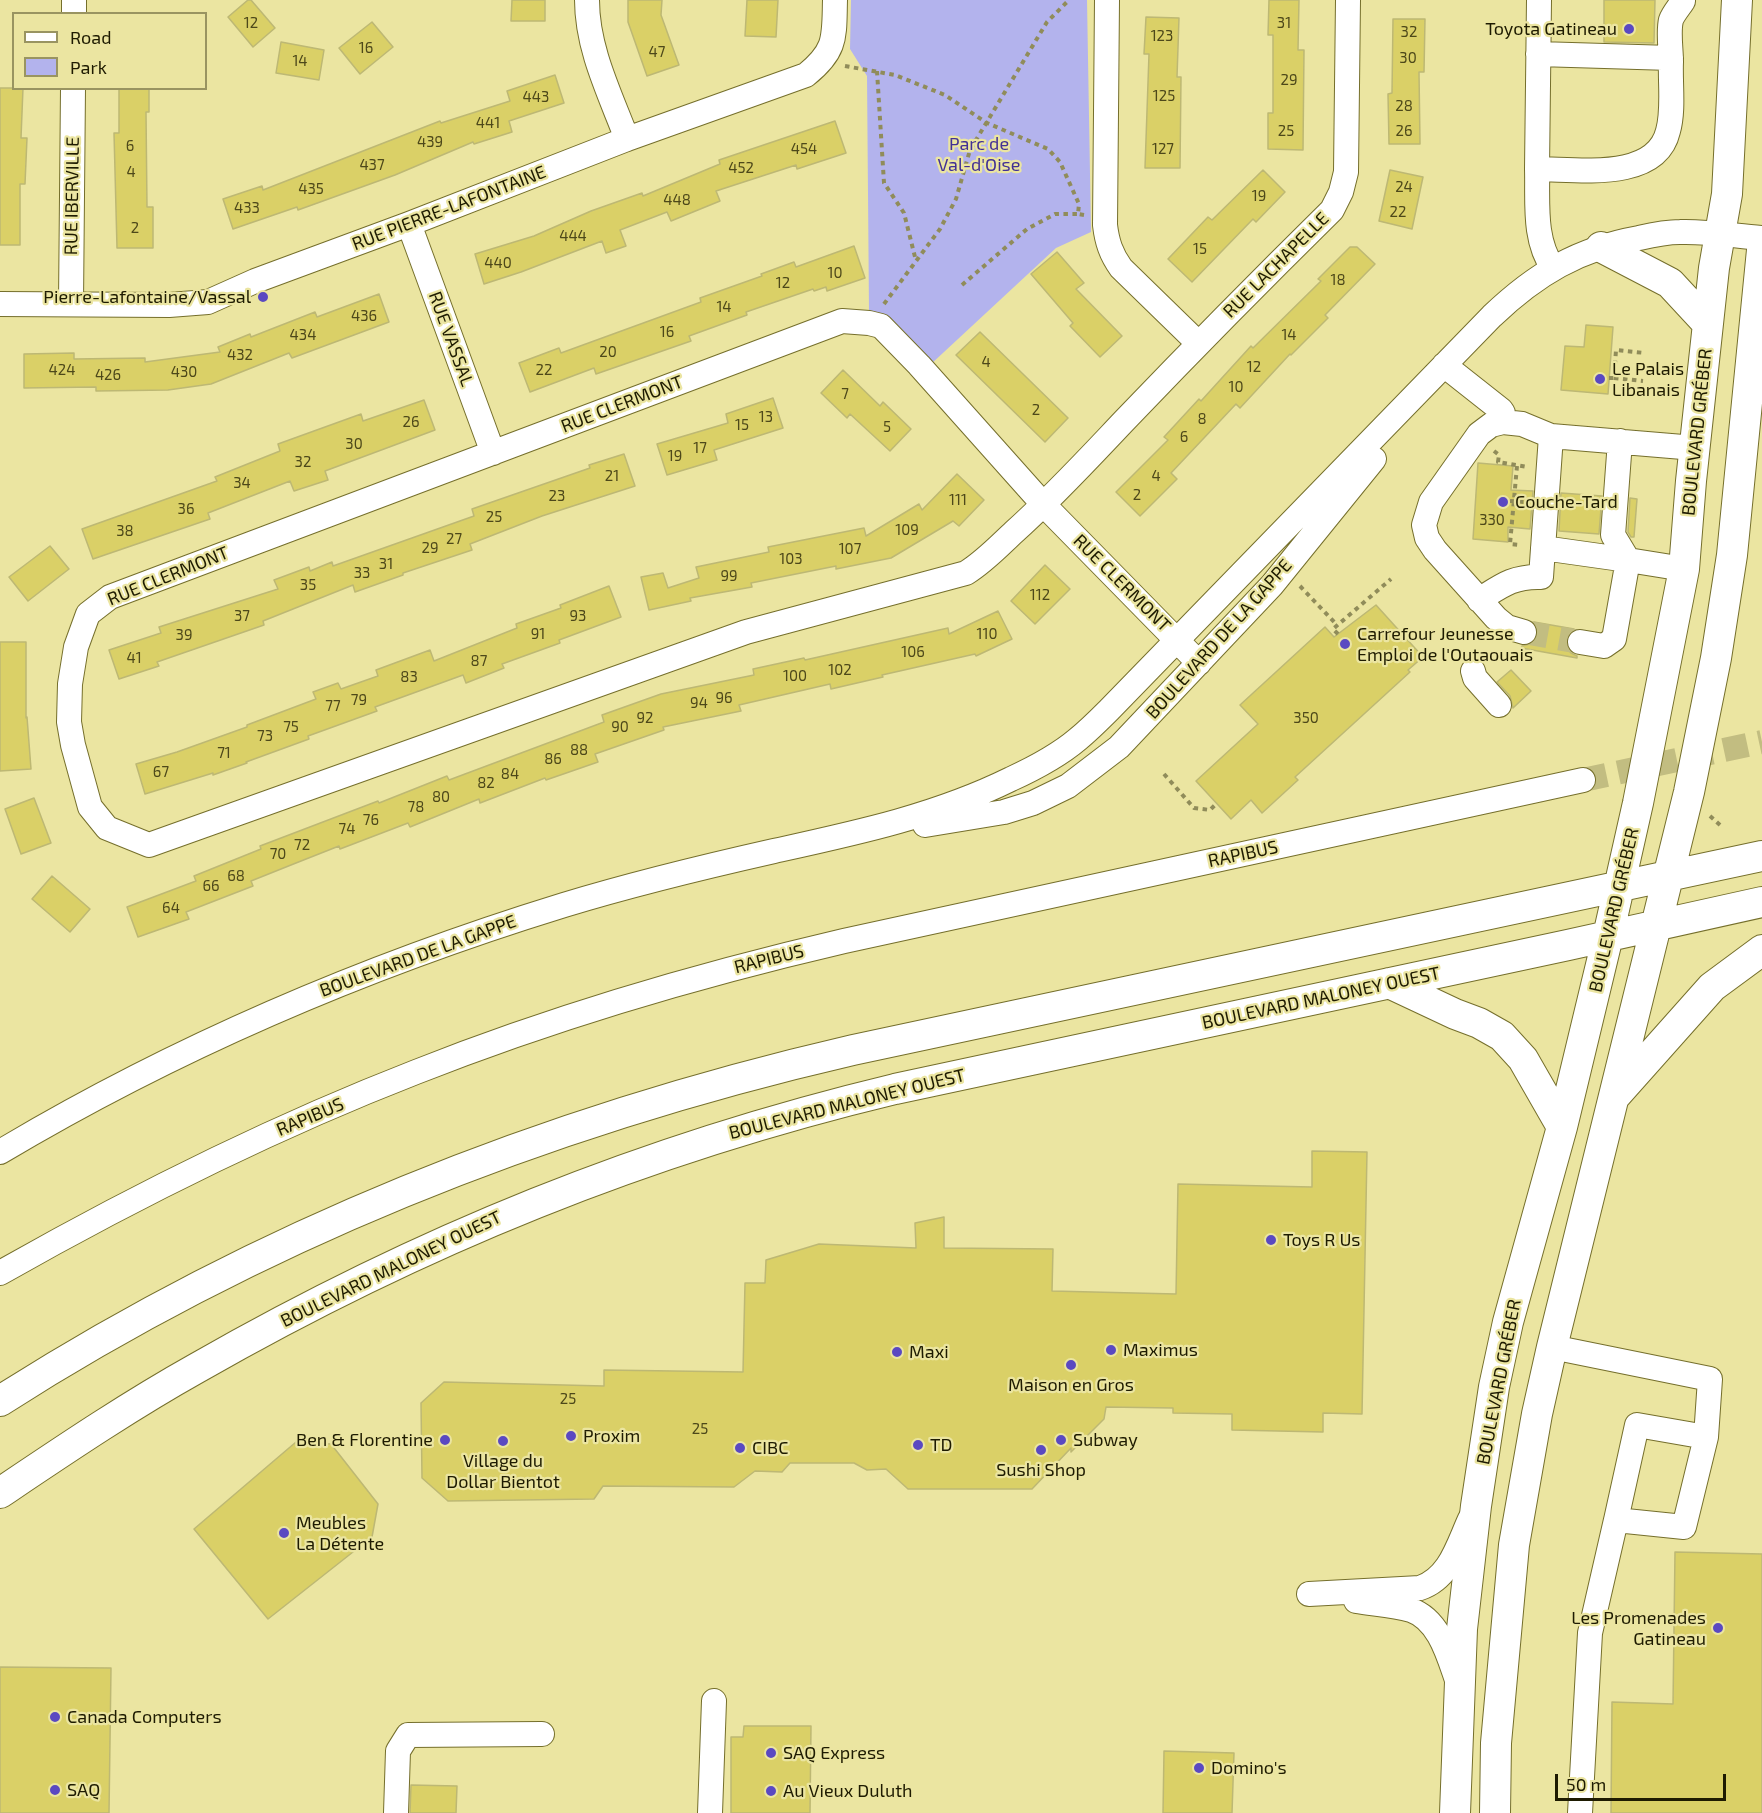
<!DOCTYPE html>
<html>
<head>
<meta charset="utf-8">
<style>
	body { margin:0 }
	#map { position:relative; width:1762px; height:1813px; overflow:hidden; background:#ebe5a1; font-family:"Exo 2",sans-serif }
	canvas { display:block }
	.legend { position:absolute; left:12px; top:12px; width:195px; height:78px; box-sizing:border-box; background:#ebe5a1; border:2px solid #999461; margin:0; padding:8px 10px; list-style:none; font-size:18px; color:#1e1b01 }
	.legend li { display:flex; align-items:center; gap:12px; height:30px }
	.legend b { width:30px; border:2px solid #999461 }
	.scale { position:absolute; left:1555px; top:1774px; width:171px; height:27px; box-sizing:border-box; border:3px solid #1e1b01; border-top:0; padding-left:8px; font-size:18px; line-height:21px; white-space:nowrap; color:#1e1b01; -webkit-text-stroke:4px #ebe5a1; paint-order:stroke }
</style>
</head>
<body>
<div id="map">
<canvas width="1762" height="1813"></canvas>
<ul class="legend">
<li><b style="height:8px;background:#fff"></b>Road</li>
<li><b style="height:16px;background:#b3b3ed"></b>Park</li>
</ul>
<div class="scale">50 m</div>
</div>
<script>
const ctx = document.querySelector('canvas').getContext('2d');
ctx.lineJoin = 'round';
function fill(path, color) {
  ctx.fillStyle = color;
  ctx.fill(path, 'evenodd');
}
function strokePath(path, color, width, dash) {
  ctx.strokeStyle = color;
  ctx.lineWidth = width;
  ctx.lineCap = dash ? 'butt' : 'round';
  ctx.setLineDash(dash || []);
  ctx.stroke(path);
}
function drawText(font, color, halo, rows, align = 'center') {
  ctx.font = font + ' "Exo 2",sans-serif';
  ctx.lineWidth = 4.5;
  ctx.setLineDash([]);
  ctx.textBaseline = 'middle';
  ctx.strokeStyle = halo;
  ctx.fillStyle = color;
  for (const [text, x, y, turn = 0] of rows) {
    ctx.save();
    ctx.translate(x, y);
    ctx.rotate((+turn || 0) * Math.PI / 180);
    ctx.textAlign = isNaN(turn) ? turn : align;
    if (halo) ctx.strokeText(text, 0, 0);
    ctx.fillText(text, 0, 0);
    ctx.restore();
  }
}
const green = new Path2D(`
	M851 0H1087L1091 232 1056 248 930 365 869 311 867 76 850 49Z`);
const building = new Path2D(`
	M248 0H251L275 28 253 47 228 17Z
	M512 0H545V21H511Z
	M628 0H662L661 15 679 65 647 76 628 22Z
	M747 0H778L776 37 745 36Z
	M1269 0H1299L1298 50H1304L1303 150 1268 149V113H1273V35H1268Z
	M1604 0H1655L1654 43 1604 42Z
	M1146 17 1179 18 1177 77H1181L1180 168H1145L1149 54H1144Z
	M1393 19H1425L1424 72H1419L1420 144H1389L1388 94 1392 93Z
	M372 22 393 47 360 74 339 48Z
	M281 42 324 50 319 80 276 73Z
	M555 75 564 103 509 121 512 132 474 144 473 142 395 175 298 210 297 207 233 229 223 199 262 186 263 190 440 121 441 123 510 101 507 91Z
	M0 88H23L21 138H27L25 184H20V245H0Z
	M119 88H149V112H146L147 207H153V248H117L114 133H119Z
	M835 121 846 153 797 169 796 165 716 191 720 201 671 221 667 212 620 230 626 246 606 253 602 241 521 272 484 284 475 254 534 236 591 211 642 193 643 196 720 164 719 160Z
	M1263 170 1285 192 1256 222 1253 219 1192 282 1168 259 1208 217 1212 220Z
	M1390 170 1423 177 1412 229 1379 221Z
	M854 246 865 278 827 291 826 287 814 291 813 289 746 312 747 315 689 336 691 341 596 374 594 368 530 392 519 363 559 348 561 353 701 302 700 298 762 276 761 274 794 262 796 267Z
	M1350 247H1357L1375 264 1325 315 1328 318 1291 355 1290 354 1240 408 1236 404 1171 473 1177 479 1140 516 1116 492 1168 440 1164 437 1199 399 1201 401 1251 346 1253 348 1321 281 1318 279Z
	M1057 252 1084 283 1076 289 1122 336 1100 357 1070 326 1073 323 1031 274Z
	M379 294 389 322 292 358 289 353 211 384 168 390 96 391V387L24 388V354L74 353V359L145 358V362L220 352 218 347 250 334 251 337 315 312 317 317Z
	M1586 325 1613 327 1608 394 1561 390 1565 346 1584 347Z
	M980 332 1068 418 1045 442 956 355Z
	M843 370 880 406 883 402 911 429 890 451 850 414 847 418 821 393Z
	M773 398 783 428 714 450 717 460 667 475 657 444 728 423 726 414Z
	M424 400 435 430 325 471 328 480 294 491 290 481 208 513 210 519 93 559 82 529 217 481 215 477 280 451 278 444 361 414 363 421Z
	M624 454 635 486 542 516 470 544 472 550 403 573V575L355 592 353 585 263 621 264 625 157 662 159 666 119 679 109 650 161 633 159 627 278 589 274 580 309 567 310 571 332 562 333 566 474 516 472 509 590 468 589 465Z
	M1478 463 1513 466 1511 490 1533 491 1530 529 1508 527V542L1473 539Z
	M957 474 984 500 959 526 953 521 891 558 836 569V566L751 583 752 587 690 598 691 601 649 610 641 577 663 573 668 588 699 578 696 567 769 552 768 547 864 528 866 536 919 504 922 510Z
	M1561 493 1602 496 1599 534 1559 531Z
	M1630 498 1637 499 1634 537H1631L1628 532Z
	M50 546 69 569 28 601 9 577Z
	M1045 565 1070 589 1035 624 1011 601Z
	M609 586 621 617 559 640 560 643 502 664 504 668 466 683 463 675 375 707 377 711 308 736 309 739 246 762 247 763 213 775V773L145 794 136 764 177 752 247 727V725L316 699 313 692 338 683 341 689 378 676 376 670 430 650 434 661 517 628 516 624 561 608 560 605Z
	M1376 605 1423 657 1408 670 1410 672 1295 777 1298 780 1262 813 1251 800 1231 819 1196 781 1258 724 1240 705 1325 627 1334 637Z
	M998 611 1012 639 976 656 975 654 882 675 883 677 831 689 830 684 739 705 741 711 663 727 664 730 595 754 598 762 546 780 545 778 480 803 479 799 410 827 408 823 340 849 339 846 296 863 251 881 253 886 186 912 189 919 138 937 127 907 196 881 194 876 261 849 260 846 378 801 379 803 447 776 449 780 604 722 602 715 661 694 754 675 753 669 804 658 805 660 948 628 949 634Z
	M1534 622 1574 629 1569 633 1566 640 1567 648 1571 653 1577 656V658L1521 648 1522 646 1533 643 1537 637 1538 629Z
	M0 642H26V718L27 717 31 769 0 771Z
	M1511 670 1531 691 1513 708 1510 696 1497 682Z
	M34 798 51 843 21 854 5 809Z
	M52 876 90 909 70 932 32 899Z
	M1312 1151 1367 1152 1362 1414 1323 1413V1432L1232 1430V1414L1173 1413V1408L1106 1407 1104 1419 1071 1452V1448L1032 1489H908L886 1469 867 1470 854 1463H790L782 1472 755 1471 734 1487 603 1486 594 1499 448 1501 422 1478 421 1403 444 1382 604 1386V1370L743 1372 745 1283H765L766 1260 819 1244 916 1248 915 1223 944 1217V1248L1053 1249 1052 1291 1176 1294 1178 1184 1312 1187Z
	M296 1442 331 1444 378 1504 372 1537 268 1619 194 1529Z
	M1675 1552 1762 1554V1813H1611L1612 1702 1673 1704Z
	M0 1667 111 1668 109 1813H0Z
	M744 1726H811L810 1813H731V1737H743Z
	M1164 1751 1234 1753 1232 1813H1163Z
	M411 1785 457 1786 456 1813H410Z`);
const minorTunnel = new Path2D(`
	M1524 632 1580 642
	M1583 780 1762 742`);
const path = new Path2D(`
	M845 66 895 75 945 95 987 123 1048 149 1060 162 1079 204 1078 214 1084 215
	M877 71 884 183 904 213 916 261
	M962 285 1027 229 1055 214H1078
	M884 304 940 229 956 199 970 150 1047 22 1069 0
	M1609 378H1614L1616 350 1645 353
	M1614 378 1643 381
	M1494 451 1499 455 1498 462 1527 467
	M1517 466 1510 544 1521 545
	M1510 501 1525 502
	M1300 586 1337 625
	M1338 634 1333 629 1391 579
	M1164 774 1194 808 1210 810 1217 803
	M1710 816 1720 825`);
const minor = new Path2D(`
	M587 0C587 49 610 94 627 139
	M1107 0 1105 225C1107 242 1111 254 1121 268L1198 343
	M1539 0 1537 169C1577 169 1656 182 1668 131 1674 110 1670 84 1671 62 1671 49 1668 32 1671 20 1673 14 1680 6 1683 1
	M74 14V0
	M1538 54 1671 58
	M1537 169C1538 202 1533 239 1553 268
	M409 224 493 453
	M71 303 73 88
	M0 304 169 305 208 302 255 281 409 224 627 139 806 75C837 50 834 37 835 0
	M1444 365 1501 410 1503 413V422
	M1620 441 1613 535 1628 560
	M1543 548 1628 560
	M1479 600C1501 586 1513 576 1541 577L1551 436
	M1524 632 1507 627 1496 618 1435 550 1427 538 1424 525 1431 502 1479 434 1491 425 1503 422 1522 424 1551 436 1695 448
	M1580 642 1604 646 1614 639 1628 560 1684 569
	M1199 663 1043 504 919 365 881 326 869 323 842 321 110 597 88 614 76 647 70 684 69 722 73 745 90 807 107 828 149 845 746 632 966 573C984 562 999 546 1014 532 1053 497 1088 459 1124 421 1192 350 1261 280 1332 210L1341 192 1346 172 1348 0
	M1473 671 1475 678 1499 705
	M925 825 1004 812 1033 803 1068 786 1119 747 1272 585 1374 459
	M0 1152C178 1046 366 966 564 905 633 884 703 867 774 851 856 833 936 816 1011 779 1035 768 1058 756 1078 739 1089 730 1099 720 1109 710L1492 316C1536 274 1578 249 1639 238 1652 235 1666 232 1680 232 1707 231 1735 236 1762 238
	M0 1273C134 1197 272 1128 416 1072 555 1017 698 975 844 941L1583 780
	M1552 1347 1710 1379 1706 1437 1684 1527 1616 1520 1637 1425 1706 1437
	M1309 1594 1420 1588C1450 1578 1458 1545 1470 1519
	M1356 1601C1374 1604 1394 1605 1411 1610 1440 1620 1449 1658 1458 1683
	M396 1813 398 1751 408 1735 542 1734
	M710 1813 714 1701
	M1580 1813 1590 1633 1616 1520`);
const major = new Path2D(`
	M1601 247 1670 283 1708 324
	M1389 983 1455 1014 1479 1023 1502 1036 1523 1059 1562 1127
	M1615 1096 1712 987 1762 950
	M0 1401C263 1233 550 1120 853 1050L1762 856
	M0 1493C64 1450 129 1406 197 1368 419 1241 645 1149 895 1089L1568 945 1762 902
	M1455 1813 1462 1629 1476 1506 1494 1387 1508 1322 1562 1127 1608 936 1638 803 1684 569 1691 481 1714 268 1727 194 1737 0
	M1495 1813 1496 1743 1514 1545 1537 1414 1552 1347 1689 792 1716 658 1732 555 1762 250`);
const markers = [
	[1629,29,6,"#5a49c1"],
	[263,297,6,"#5a49c1"],
	[1600,379,6,"#5a49c1"],
	[1503,502,6,"#5a49c1"],
	[1345,644,6,"#5a49c1"],
	[1271,1240,6,"#5a49c1"],
	[1111,1350,6,"#5a49c1"],
	[897,1352,6,"#5a49c1"],
	[1071,1365,6,"#5a49c1"],
	[571,1436,6,"#5a49c1"],
	[445,1440,6,"#5a49c1"],
	[1061,1440,6,"#5a49c1"],
	[503,1441,6,"#5a49c1"],
	[918,1445,6,"#5a49c1"],
	[740,1448,6,"#5a49c1"],
	[1041,1450,6,"#5a49c1"],
	[284,1533,6,"#5a49c1"],
	[1718,1628,6,"#5a49c1"],
	[55,1717,6,"#5a49c1"],
	[771,1753,6,"#5a49c1"],
	[1199,1768,6,"#5a49c1"],
	[55,1790,6,"#5a49c1"],
	[771,1791,6,"#5a49c1"]
];
const numberNames = [
	["12",251,23],
	["31",1284,23],
	["32",1409,32],
	["123",1162,36],
	["16",366,48],
	["47",657,52],
	["30",1408,58],
	["14",300,61],
	["29",1289,80],
	["125",1164,96],
	["443",536,97],
	["28",1404,106],
	["441",488,123],
	["25",1286,131],
	["26",1404,131],
	["439",430,142],
	["6",130,146],
	["454",804,149],
	["127",1163,149],
	["437",372,165],
	["452",741,168],
	["4",131,172],
	["24",1404,187],
	["435",311,189],
	["19",1259,196],
	["448",677,200],
	["433",247,208],
	["22",1398,212],
	["2",135,228],
	["444",573,236],
	["15",1200,249],
	["440",498,263],
	["10",835,273],
	["18",1338,280],
	["12",783,283],
	["14",724,307],
	["436",364,316],
	["16",667,332],
	["434",303,335],
	["14",1289,335],
	["20",608,352],
	["432",240,355],
	["4",986,362],
	["12",1254,367],
	["424",62,370],
	["22",544,370],
	["430",184,372],
	["426",108,375],
	["10",1236,387],
	["7",845,394],
	["2",1036,410],
	["13",766,417],
	["8",1202,419],
	["26",411,422],
	["15",742,425],
	["5",887,427],
	["6",1184,437],
	["30",354,444],
	["17",700,448],
	["19",675,456],
	["32",303,462],
	["21",612,476],
	["4",1156,476],
	["34",242,483],
	["2",1137,495],
	["23",557,496],
	["111",958,500],
	["36",186,509],
	["25",494,517],
	["330",1492,520],
	["109",907,530],
	["38",125,531],
	["27",454,539],
	["29",430,548],
	["107",850,549],
	["103",791,559],
	["31",386,564],
	["33",362,573],
	["99",729,576],
	["35",308,585],
	["112",1040,595],
	["37",242,616],
	["93",578,616],
	["91",538,634],
	["110",987,634],
	["39",184,635],
	["106",913,652],
	["41",134,658],
	["87",479,661],
	["102",840,670],
	["100",795,676],
	["83",409,677],
	["96",724,698],
	["79",359,700],
	["94",699,703],
	["77",333,706],
	["92",645,718],
	["350",1306,718],
	["75",291,727],
	["90",620,727],
	["73",265,736],
	["88",579,750],
	["71",224,753],
	["86",553,759],
	["67",161,772],
	["84",510,774],
	["82",486,783],
	["80",441,797],
	["78",416,807],
	["76",371,820],
	["74",347,829],
	["72",302,845],
	["70",278,854],
	["68",236,876],
	["66",211,886],
	["64",171,908],
	["25",568,1399],
	["25",700,1429]
];
const poiNames = [
	["Toyota Gatineau",1617,29,"right"],
	["Pierre-Lafontaine/Vassal",251,297,"right"],
	["Le Palais",1612,369],
	["Libanais",1612,390],
	["Couche-Tard",1515,502],
	["Carrefour Jeunesse",1357,634],
	["Emploi de l'Outaouais",1357,655],
	["Toys R Us",1283,1240],
	["Maximus",1123,1350],
	["Maxi",909,1352],
	["Maison en Gros",1071,1385,"center"],
	["Proxim",583,1436],
	["Ben & Florentine",433,1440,"right"],
	["Subway",1073,1440],
	["TD",930,1445],
	["CIBC",752,1448],
	["Village du",503,1461,"center"],
	["Dollar Bientot",503,1482,"center"],
	["Sushi Shop",1041,1470,"center"],
	["Meubles",296,1523],
	["La Détente",296,1544],
	["Les Promenades",1706,1618,"right"],
	["Gatineau",1706,1639,"right"],
	["Canada Computers",67,1717],
	["SAQ Express",783,1753],
	["Domino's",1211,1768],
	["SAQ",67,1790],
	["Au Vieux Duluth",783,1791]
];
const parkNames = [
	["Parc de",979,144],
	["Val-d'Oise",979,165]
];
const streetNames = [
	["RUE IBERVILLE",72,196,-89],
	["RUE PIERRE-LAFONTAINE",449,208,-21],
	["RUE LACHAPELLE",1276,265,-45],
	["RUE VASSAL",451,339,70],
	["RUE CLERMONT",622,404,-21],
	["BOULEVARD GRÉBER",1697,432,-84],
	["RUE CLERMONT",168,576,-22],
	["RUE CLERMONT",1122,583,45],
	["BOULEVARD DE LA GAPPE",1219,639,-48],
	["RAPIBUS",1243,854,-12],
	["BOULEVARD GRÉBER",1614,910,-77],
	["BOULEVARD DE LA GAPPE",418,956,-20],
	["RAPIBUS",769,959,-14],
	["BOULEVARD MALONEY OUEST",1321,998,-12],
	["BOULEVARD MALONEY OUEST",847,1104,-14],
	["RAPIBUS",310,1117,-23],
	["BOULEVARD MALONEY OUEST",391,1269,-26],
	["BOULEVARD GRÉBER",1499,1382,-79]
];
fill(green, '#b3b3ed');
fill(building, '#dad067');
strokePath(building, '#bdb874', 1.5);
strokePath(minorTunnel, '#c2bd81', 24, [24, 12]);
strokePath(minor, '#756f2c', 26);
strokePath(major, '#756f2c', 32);
strokePath(path, '#908c5a', 4, [4.5, 4.5]);
strokePath(minor, '#fff', 24);
strokePath(major, '#fff', 30);
for (const [x, y, r, color] of markers) {
  const dot = new Path2D();
  dot.arc(x, y, r, 0, 2 * Math.PI);
  ctx.fillStyle = color;
  ctx.fill(dot);
  strokePath(dot, '#ebe5a1', 2);
}
drawText('15px', '#4d481a', null, numberNames);
drawText('18px', '#1e1b01', '#ebe5a1', poiNames, 'left');
drawText('18px', '#413095', '#ebe5a1', parkNames);
drawText('18px', '#1e1b01', '#ebe5a1', streetNames);
</script>
</body>
</html>
